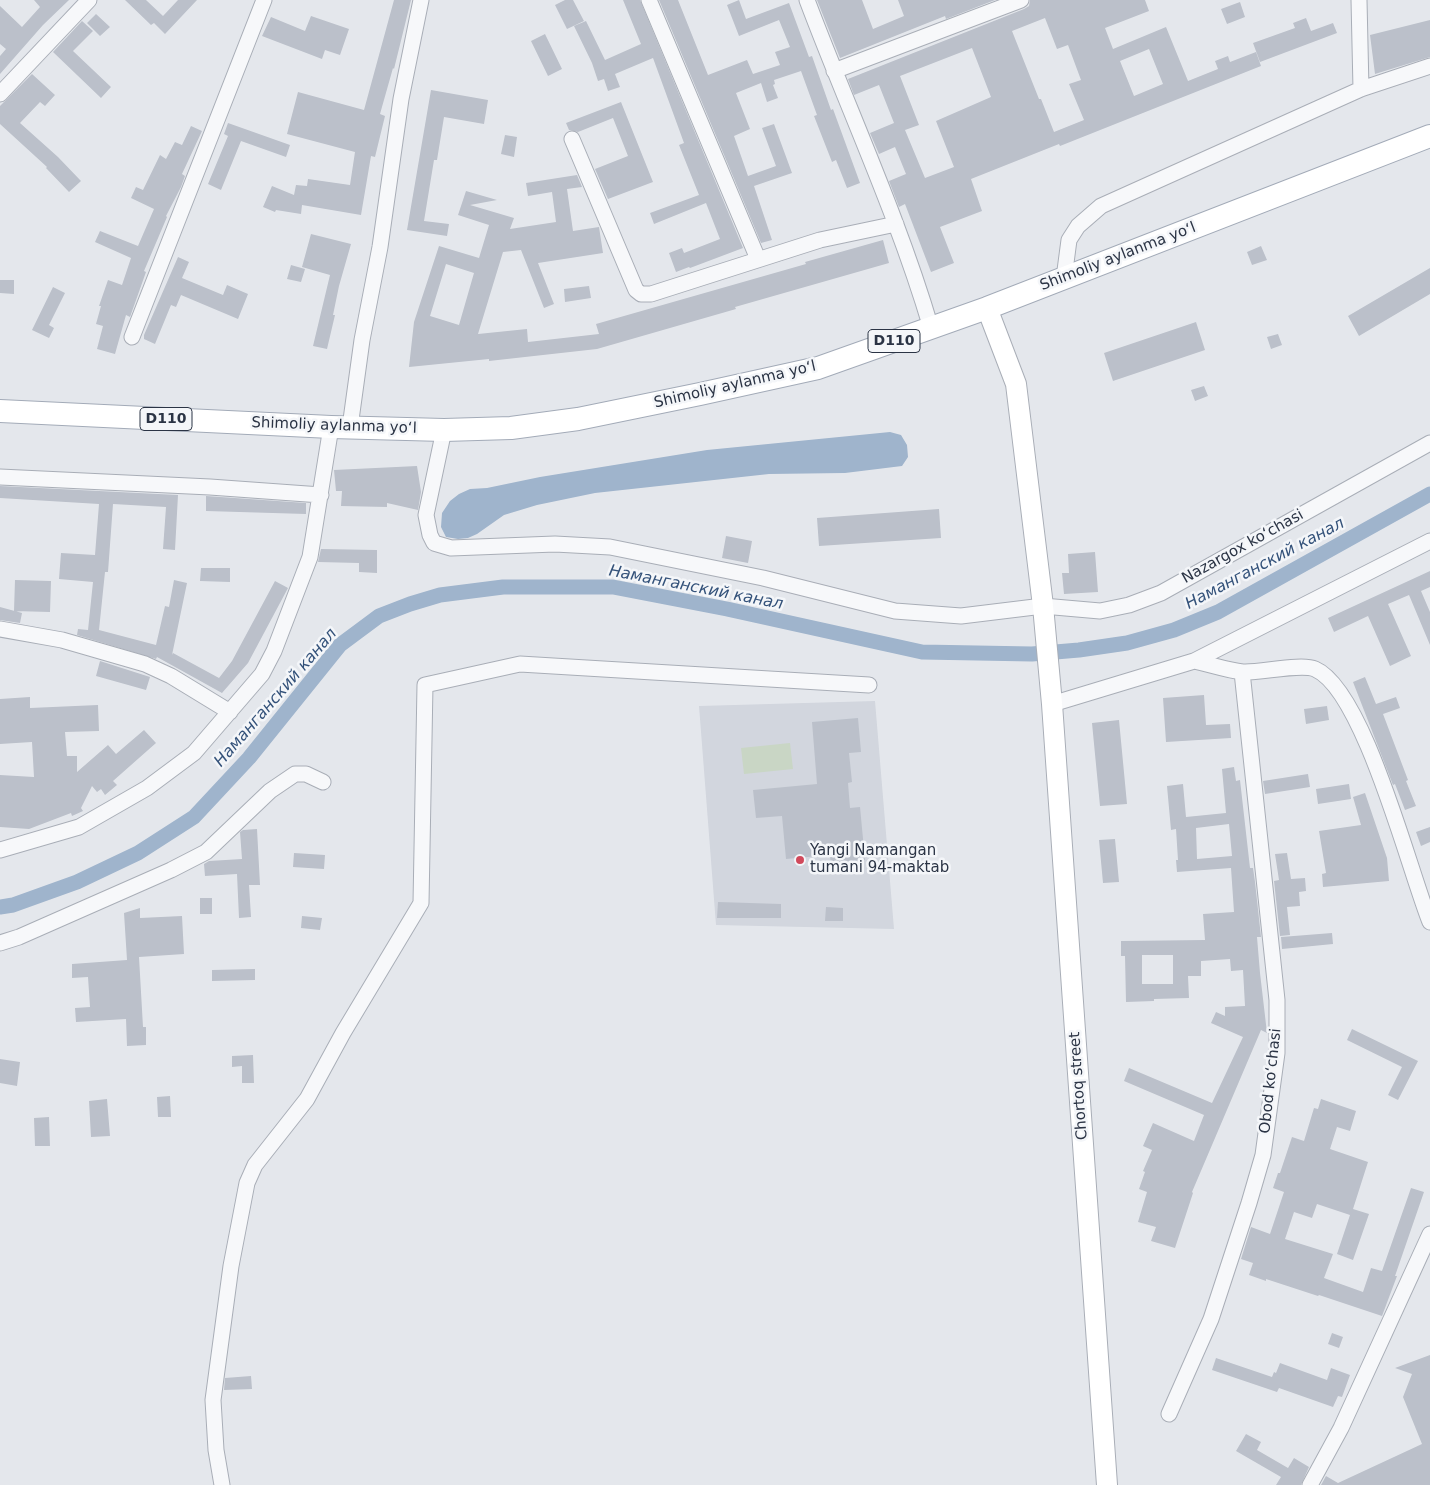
<!DOCTYPE html>
<html>
<head>
<meta charset="utf-8">
<style>
	body { margin:0 }
	canvas { display:block; background:#e4e7ec }
</style>
</head>
<body>
<canvas width="1430" height="1485"></canvas>
<script>
const ctx = document.querySelector('canvas').getContext('2d');
ctx.lineJoin = 'round';
function fill(path, color) {
  ctx.fillStyle = color;
  ctx.fill(path, 'evenodd');
}
function strokePath(path, color, width, dash) {
  ctx.strokeStyle = color;
  ctx.lineWidth = width;
  ctx.lineCap = dash ? 'butt' : 'round';
  ctx.setLineDash(dash || []);
  ctx.stroke(path);
}
function drawText(font, color, halo, rows, align = 'center') {
  ctx.font = font + ' "DejaVu Sans",sans-serif';
  ctx.lineWidth = 5;
  ctx.setLineDash([]);
  ctx.textBaseline = 'middle';
  ctx.strokeStyle = halo;
  ctx.fillStyle = color;
  for (const [text, x, y, turn = 0] of rows) {
    ctx.save();
    ctx.translate(x, y);
    ctx.rotate((+turn || 0) * Math.PI / 180);
    ctx.textAlign = isNaN(turn) ? turn : align;
    if (halo) ctx.strokeText(text, 0, 0);
    ctx.fillText(text, 0, 0);
    ctx.restore();
  }
}
const built = new Path2D(`
	M875 701 894 929 716 925 699 706Z`);
const green = new Path2D(`
	M790 743 793 769 744 774 741 748Z`);
const water = new Path2D(`
	M890 432 901 435 907 445 908 457 902 466 845 473 769 474 595 493 537 505 504 515 477 534 468 538 458 539 446 537 441 527 442 513 450 501 459 494 470 489 487 488 540 477 707 450Z`);
const canal = new Path2D(`
	M0 907 13 905 77 882 138 853 194 817 249 758 340 645 379 616 410 604 440 595 503 587H613L727 609 922 652 1032 654 1079 650 1127 643 1174 630 1218 612 1430 494`);
const building = new Path2D(`
	M34 0H69L43 25 0 74V56L6 49 0 44V6L22 27 40 7Z
	M125 0H146L163 16 178 0H197L165 34 154 23 151 25Z
	M394 0H411L394 69 393 68 380 114 385 116 375 157 371 156 361 215 302 205 301 214 276 210 275 212 263 207 272 186 294 195 296 185 307 186 308 179 350 185 355 152 287 134 298 92 364 110Z
	M565 0H573L584 21 567 29 555 5Z
	M623 0H640L743 248 690 268 689 267 676 272 669 253 682 248 684 253 720 239 706 203 654 224 650 213 699 195 679 145 684 143 653 58 615 74 620 87 608 91 604 79 598 81 592 63 574 26 586 21 605 60 641 44Z
	M659 0H678L708 75 747 60 753 74 780 65 775 52 790 47 779 20 739 36 727 5 739 0 746 19 789 3 809 57 812 56 831 110 833 109 860 183 847 188 836 160 832 162 814 116 817 115 801 71 774 80 775 84 773 85 778 98 767 102 761 83 736 93 750 129 734 136 748 176 776 166 762 128 774 124 792 173 754 186 772 240 761 243Z
	M817 0H862L873 29 904 16 898 0H995L946 19 945 16 840 58Z
	M1030 0H1145L1149 11 1105 28 1113 49 1166 27 1188 81 1218 69 1215 61 1228 56 1230 62 1256 52 1261 66 1060 146 1059 144 971 179 982 211 940 227 954 263 931 272 905 204 899 207 889 181 906 174 895 147 879 154 870 133 894 123 879 85 854 95 848 79 1024 9 1029 6ZM1045 18 1057 49 1068 45 1081 80 1069 84 1084 120 1054 132 1041 99H1039L1012 31ZM972 48 991 97 936 121 954 167 925 178 905 130 919 125 900 76ZM1149 49 1163 84 1134 96 1120 61Z
	M1240 2 1245 17 1227 24 1221 9Z
	M96 14 110 27 100 36 87 23Z
	M311 16 349 29 340 55 325 50 322 59 262 36 271 17 305 31Z
	M1306 18 1311 31 1333 23 1337 33 1260 62 1253 43 1295 28 1293 23Z
	M1430 20V57L1375 74 1370 35Z
	M82 21 93 31 73 51 111 87 101 98 53 52Z
	M545 34 562 69 548 76 531 41Z
	M32 74 55 95 45 106 40 102 20 123 58 157 81 181 69 192 46 168 47 167 0 124V106Z
	M431 90 488 100 484 124 444 117 437 160H434L424 221 449 224 447 236 407 230Z
	M621 102 653 182 608 199 595 169 628 156 613 118 578 132 569 130 566 123Z
	M228 123 290 145 286 157 241 141 221 190 208 184 228 136 224 134Z
	M191 126 202 131 182 174 185 176 181 187 166 216 167 217 144 271 146 272 130 317 126 315 115 354 97 349 103 326 96 324 101 306H99L108 280 122 285 131 258 95 242 100 231 138 246 154 209 131 198 136 187 143 190 160 155 166 159 175 142 182 145Z
	M505 135 517 137 514 157 501 154Z
	M577 175 582 187 567 189 573 231 599 227 603 253 538 263 554 304 544 308 521 250 503 252 478 334 527 329 528 342 599 334 596 324 806 264 805 262 883 240 889 263 735 307 736 309 597 349 489 361V359L409 367 414 322 439 246 479 258 489 225 458 215 466 191 497 200 470 205 514 218 510 229 556 222 552 192 528 196 526 183ZM446 264 474 273 459 325 430 316Z
	M311 234 351 244 339 286 333 315H335L327 349 313 346 330 275 302 267Z
	M1261 246 1267 260 1252 265 1247 252Z
	M178 257 189 262 182 278 223 295 227 285 248 294 238 319 181 295 176 307 171 305 155 344 144 339V335Z
	M291 265 305 269 301 282 287 279Z
	M1430 268V294L1359 336 1348 316Z
	M0 280H14V294L0 293Z
	M589 286 591 298 565 302 564 289Z
	M53 287 65 293 49 325 54 328 49 338 32 330Z
	M1196 322 1205 350 1113 381 1104 353Z
	M1278 334 1282 345 1271 349 1267 337Z
	M1204 386 1208 396 1195 401 1191 390Z
	M417 466 421 492 418 510 387 503V507L341 506 342 491H336L334 470Z
	M0 486 178 495 175 550 163 549 166 507 113 504 108 572H105L99 630 156 645 165 606 169 607 174 580 187 583 172 655 173 653 219 678 232 661 275 581 288 588 248 663 222 693 157 657 156 659 77 635 78 629 88 630 93 582 59 579 61 553 95 555 99 504 0 498Z
	M206 496 306 503V514L206 511Z
	M939 509 941 538 819 546 817 518Z
	M726 536 752 541 748 563 722 558Z
	M321 549 377 550V573L359 572V563L318 562Z
	M1095 552 1098 592 1064 594 1062 573H1069L1068 554Z
	M201 568H230V582L200 581Z
	M1430 571V587L1421 591 1430 612V645L1409 595 1388 604 1411 656 1390 666 1368 616 1334 632 1328 618Z
	M15 580 51 581 50 612 14 611Z
	M0 607 22 613 20 623 0 620Z
	M100 661 150 677 146 690 96 676Z
	M1365 677 1376 704 1396 697 1400 708 1383 714 1408 780 1406 781 1416 806 1405 810 1395 784 1393 785 1353 682Z
	M1204 695 1206 725 1230 724 1231 738 1166 742 1163 698Z
	M30 697V708L98 705 99 731 65 732 67 756H77V772L108 745 116 754 144 730 156 743 113 781 117 785 105 795 101 789 97 792 92 786 81 808 83 811 72 816 71 813 29 829 0 827V775L34 777 32 742 0 744V699Z
	M1327 706 1329 720 1306 724 1304 709Z
	M858 718 861 752 849 753 852 782 848 783 850 808 860 807 865 860 844 862V868L831 869 830 855 786 859 782 816 756 818 753 790 817 784 812 722Z
	M1119 720 1127 804 1100 806 1092 723Z
	M1234 767 1236 781 1240 780 1250 868H1253L1255 882 1261 937H1257L1260 973 1267 1033 1261 1030 1192 1192 1193 1193 1175 1248 1151 1241 1156 1227 1138 1222 1147 1192 1139 1189 1145 1172 1143 1171 1152 1150 1143 1146 1153 1123 1194 1141 1204 1115 1124 1081 1129 1068 1212 1103 1243 1037 1211 1023 1216 1012 1225 1016V1007L1245 1006 1243 970 1231 971 1230 959 1201 961V976H1188L1189 998 1154 999V1001L1126 1002 1125 956H1121V941L1205 940 1203 914 1234 912 1231 868 1177 872 1176 860H1178L1176 829 1171 830 1167 786 1183 784 1186 817 1226 813 1222 769ZM1229 824 1232 856 1197 859 1196 828ZM1142 955H1173V984H1142Z
	M1308 774 1310 787 1265 794 1263 781Z
	M1349 784 1351 799 1318 804 1316 789Z
	M1365 793 1387 858 1389 881 1323 887 1322 874 1326 873 1319 831 1361 825 1353 797Z
	M1430 827V842L1421 846 1416 832Z
	M257 829 260 885H249L251 917 239 918 237 874 205 876 204 864 209 861 242 859 240 832 243 830Z
	M1115 839 1119 882 1103 883 1099 840Z
	M294 853 325 855 324 869 293 867Z
	M1287 853 1291 879 1305 878 1306 891 1299 892 1300 906 1287 907 1290 935 1280 936 1274 881 1279 880 1275 854Z
	M200 898H212V914H200Z
	M718 902 781 904V918H717Z
	M826 907 843 908V921H825Z
	M140 908V918L182 916 184 954 139 957 143 1027H146V1045L127 1046 126 1019 76 1022 75 1008 90 1007 88 977 72 978V964L127 960 124 913Z
	M302 916 322 918 320 930 301 928Z
	M1332 933 1333 944 1282 949 1281 937Z
	M255 969V980L212 981V970Z
	M1352 1029 1418 1061 1398 1100 1388 1095 1402 1067 1347 1040Z
	M253 1055 254 1083H242V1066L232 1067V1056Z
	M0 1059 20 1062 17 1086 0 1083Z
	M170 1096 171 1117H158L157 1097Z
	M107 1099 110 1136 91 1137 89 1101Z
	M1321 1099 1356 1111 1350 1131 1337 1127 1330 1149 1368 1162 1353 1209 1369 1214 1353 1260 1337 1254 1350 1215 1317 1204 1312 1218 1294 1212 1285 1239 1333 1254 1324 1278 1363 1292 1371 1268 1382 1271 1411 1188 1424 1192 1395 1276H1397L1382 1316 1319 1295 1318 1296 1266 1279V1281L1249 1275 1253 1263 1241 1259 1251 1227 1270 1234 1284 1192 1273 1188 1278 1173H1280L1292 1137 1304 1141 1314 1108 1318 1109Z
	M49 1117 50 1146H35L34 1118Z
	M1332 1333 1343 1337 1339 1348 1328 1344Z
	M1430 1355V1485H1321L1326 1476 1338 1483 1422 1444 1403 1397 1412 1374 1395 1368Z
	M1216 1358 1272 1377 1274 1372 1276 1373 1280 1363 1327 1380 1331 1368 1350 1375 1342 1397 1338 1396 1333 1407 1279 1388 1277 1392 1212 1370Z
	M251 1376 252 1389 224 1390 225 1378Z
	M1246 1434 1261 1442 1257 1450 1288 1468 1294 1458 1309 1467 1301 1485H1276L1281 1477 1236 1451Z`);
const street = new Path2D(`
	M649 0 758 259
	M807 0C848 109 898 216 931 328
	M1359 0 1361 89
	M834 71 1021 0
	M0 94 89 0
	M572 139 636 290 641 294H651L820 240 896 224
	M1064 278 1069 240 1078 226 1101 206 1361 89 1430 66
	M132 337 264 0
	M350 427 362 340 380 247 401 99 421 0
	M444 430 426 515 430 535 434 543 451 548 555 544 610 547 763 578 895 611 961 616 1043 606 1100 611 1129 605 1161 593 1430 443
	M0 477 210 487 321 495
	M0 629 62 640 145 664 171 676 230 712
	M1194 661C1209 664 1229 671 1243 672 1260 673 1301 663 1315 669 1364 690 1409 870 1430 922
	M1052 704 1194 661 1430 541
	M0 850 79 827 147 788 194 753 262 674 274 651 310 557 331 427
	M0 943 19 937 171 870 206 852 270 791 295 774H306L323 782
	M1169 1414 1211 1319 1249 1203 1263 1155 1277 1053V1000L1242 672
	M222 1485 216 1450 213 1400 231 1266 247 1183 255 1165 307 1099 343 1033 421 903 425 685 520 664 869 685
	M1310 1485 1341 1428 1430 1234`);
const secondary = new Path2D(`
	M987 308 1016 384 1043 606 1052 704 1107 1485`);
const primary = new Path2D(`
	M0 411 331 427 444 430 511 428 578 419 700 394 818 368 987 308 1430 136`);
const markers = [
	[800,860,5,"#d1495b"]
];
const shields = [
	[894,341,52],
	[166,419,52]
];
const shieldNames = [
	["D110",894,341],
	["D110",166,419]
];
const streetNames = [
	["Shimoliy aylanma yoʻl",1118,257,-21],
	["Shimoliy aylanma yoʻl",735,385,-13],
	["Shimoliy aylanma yoʻl",334,426,2],
	["Nazargox koʻchasi",1243,547,-29],
	["Obod koʻchasi",1271,1081,-84],
	["Chortoq street",1079,1086,-94]
];
const poiNames = [
	["Yangi Namangan",810,851],
	["tumani 94-maktab",810,868]
];
const waterNames = [
	["Наманганский канал",1265,564,-28],
	["Наманганский канал",696,588,11],
	["Наманганский канал",276,698,-49]
];
fill(built, '#d2d6de');
fill(green, '#c9d6c5');
fill(water, '#9fb4cc');
strokePath(canal, '#9fb4cc', 15);
fill(building, '#bbc0ca');
strokePath(street, '#a9aeb7', 17);
strokePath(secondary, '#a9aeb7', 22);
strokePath(primary, '#a3abb8', 24);
strokePath(street, '#f7f8fa', 15);
strokePath(secondary, '#fff', 20);
strokePath(primary, '#fff', 22);
for (const [x, y, r, color] of markers) {
  const dot = new Path2D();
  dot.arc(x, y, r, 0, 2 * Math.PI);
  ctx.fillStyle = color;
  ctx.fill(dot);
  strokePath(dot, '#f4f6f9', 2);
}
for (const [x, y, w] of shields) {
  const box = new Path2D();
  box.roundRect(x - w / 2, y - 11.5, w, 23, 4);
  ctx.fillStyle = '#f4f6f9';
  ctx.fill(box);
  strokePath(box, '#2b3445', 1);
}
drawText('bold 14px', '#2b3445', null, shieldNames);
drawText('15px', '#2b3445', '#f4f6f9', streetNames);
drawText('15px', '#2b3445', '#f4f6f9', poiNames, 'left');
drawText('italic 16px', '#34527a', '#f4f6f9', waterNames);
</script>
</body>
</html>
